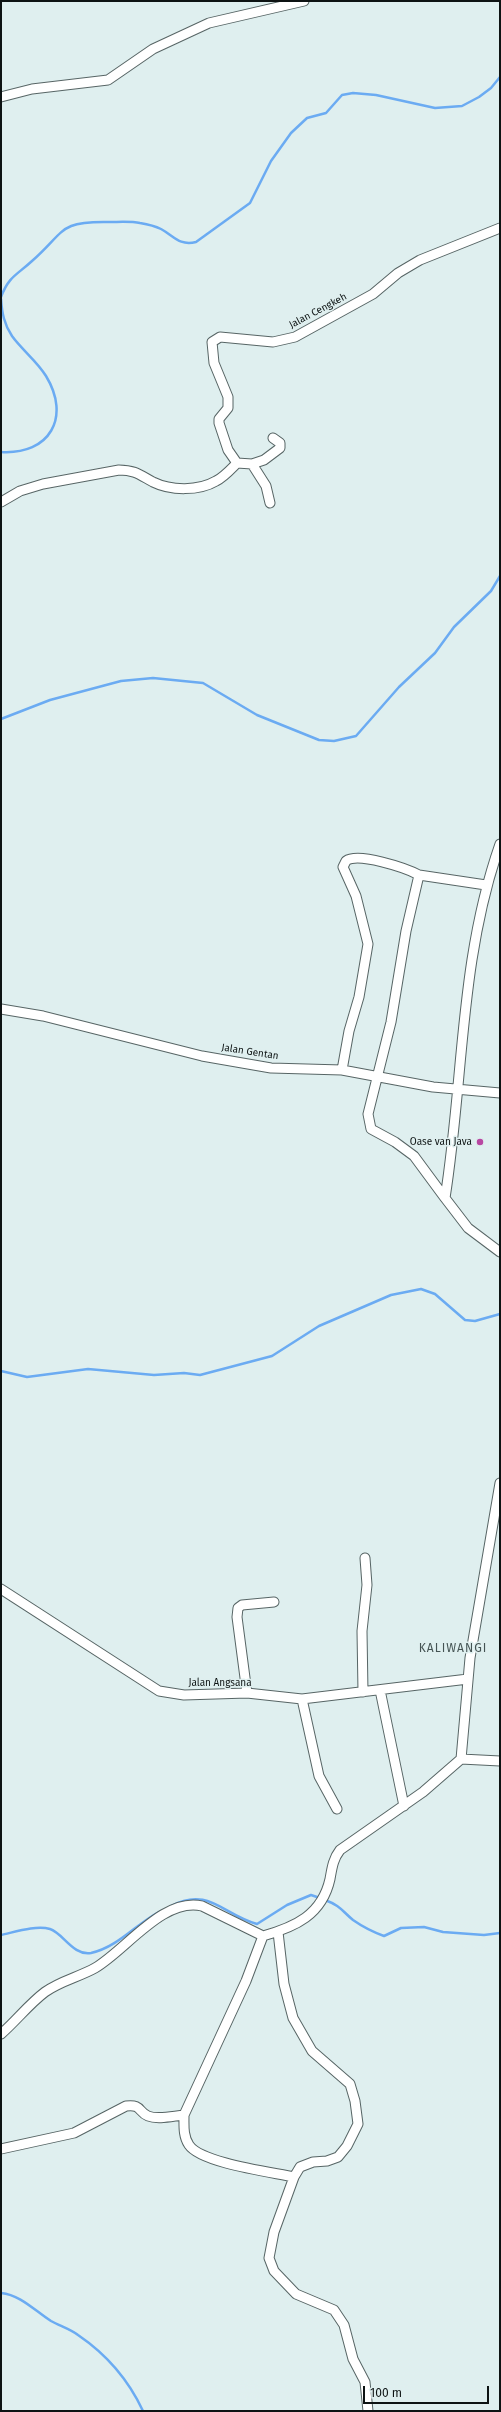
<!DOCTYPE html>
<html>
<head>
<meta charset="utf-8">
<style>
	body { margin:0 }
	#map { position:relative; width:501px; height:2412px; overflow:hidden; background:#dfefef; font-family:"Fira Sans",sans-serif }
	canvas { display:block }
	.frame { position:absolute; inset:0; border:2px solid #0d1313; pointer-events:none }
	.scale { position:absolute; left:363px; top:2386px; width:126px; height:18px; box-sizing:border-box; border:2px solid #0d1313; border-top:0; padding-left:5px; font-size:12px; line-height:14px; white-space:nowrap; color:#0d1313; -webkit-text-stroke:3px #dfefef; paint-order:stroke }
</style>
</head>
<body>
<div id="map">
<canvas width="501" height="2412"></canvas>
<div class="frame"></div>
<div class="scale">100 m</div>
</div>
<script>
const ctx = document.querySelector('canvas').getContext('2d');
ctx.lineJoin = 'round';
function strokePath(path, color, width, dash) {
  ctx.strokeStyle = color;
  ctx.lineWidth = width;
  ctx.lineCap = dash ? 'butt' : 'round';
  ctx.setLineDash(dash || []);
  ctx.stroke(path);
}
function drawText(font, color, halo, rows, align = 'center') {
  ctx.font = font + ' "Fira Sans",sans-serif';
  ctx.lineWidth = 3;
  ctx.setLineDash([]);
  ctx.textBaseline = 'middle';
  ctx.strokeStyle = halo;
  ctx.fillStyle = color;
  for (const [text, x, y, turn = 0] of rows) {
    ctx.save();
    ctx.translate(x, y);
    ctx.rotate((+turn || 0) * Math.PI / 180);
    ctx.textAlign = isNaN(turn) ? turn : align;
    if (halo) ctx.strokeText(text, 0, 0);
    ctx.fillText(text, 0, 0);
    ctx.restore();
  }
}
const stream = new Path2D(`
	M1 297C9 276 17 275 32 261 66 231 58 221 109 222 119 222 131 221 140 223 146 224 155 226 161 229 174 236 179 246 196 242L250 203 271 161 291 133 307 118 326 113 342 95 353 93 376 95 435 108 462 106 479 97 491 88 500 77
	M1 299C2 313 4 324 12 336 22 350 37 361 46 376 71 417 50 455 1 452
	M1 719 50 700 121 681 153 678 203 683 257 715 319 740 334 741 356 736 399 687 435 653 454 627 491 591 500 576
	M1 1371 27 1377 88 1369 154 1375 184 1373 200 1375 272 1356 319 1326 391 1295 421 1289 435 1294 465 1320 475 1321 500 1314
	M325 1900C341 1906 341 1910 353 1920 363 1927 373 1932 384 1936L401 1928 424 1927 443 1932 484 1935 500 1933
	M171 1906C209 1886 223 1915 257 1924L287 1905 311 1895 320 1898
	M1 1935C15 1932 36 1925 50 1929 63 1933 73 1956 91 1953 118 1947 136 1924 159 1912
	M1 2293C21 2295 35 2311 51 2321 60 2326 70 2329 78 2335 106 2354 129 2381 143 2411`);
const minor = new Path2D(`
	M1 97 32 89 108 80 153 49 209 23 304 1
	M237 463 228 450 219 423V419L228 408V397L214 363 212 342 220 337 273 342 295 337 373 294 398 273 420 260 500 228
	M237 463 252 464 266 486 270 503
	M252 464 264 460 280 448V443L273 438
	M1 502 20 491 43 484 119 470C135 470 140 475 153 482 171 491 199 491 216 481 224 477 231 469 237 463
	M500 844C459 961 464 1079 445 1198L468 1228 500 1252
	M419 875 486 885
	M1 1009 43 1016 202 1056 271 1068 342 1070 433 1087 500 1093
	M342 1070 349 1031 359 997 368 944 356 896 343 867 346 861C358 852 406 868 419 875L406 931 391 1022 368 1114 371 1129 395 1142 414 1156 445 1198
	M1 1589 159 1691 184 1695 247 1693 302 1699 468 1679
	M380 1690 404 1806
	M363 1692 362 1631 367 1585 365 1558
	M247 1693 237 1617 238 1608 242 1605 274 1602
	M302 1699 319 1776 337 1809
	M461 1759 500 1761
	M278 1932 284 1984 293 2018 312 2051 350 2084 355 2101 358 2124 347 2146 338 2157 327 2161 313 2162 300 2167 294 2177 274 2232 269 2258 274 2271 296 2294 334 2310 344 2325 353 2359 365 2382 368 2411
	M263 1936 246 1981 184 2115C184 2126 183 2136 189 2145 201 2163 271 2172 294 2177
	M1 2034C16 2021 29 2004 45 1992 60 1981 79 1977 95 1968 126 1950 163 1897 202 1906L263 1936C295 1927 322 1915 330 1879 332 1868 333 1859 340 1850L423 1792 461 1759 470 1658 500 1483
	M1 2149 74 2133 126 2106C142 2104 138 2112 148 2116 158 2120 173 2116 184 2115`);
const markers = [
	[480,1142,4,"#b847a2"]
];
const streetNames = [
	["Jalan Cengkeh",318,311,-28],
	["Jalan Gentan",250,1052,9],
	["Jalan Angsana",220,1683]
];
const poiNames = [
	["Oase van Java",472,1142]
];
const quarterNames = [
	["KALIWANGI",453,1649]
];
strokePath(stream, '#6babf2', 2.5);
strokePath(minor, '#576565', 11);
strokePath(minor, '#fff', 9);
for (const [x, y, r, color] of markers) {
  const dot = new Path2D();
  dot.arc(x, y, r, 0, 2 * Math.PI);
  ctx.fillStyle = color;
  ctx.fill(dot);
  strokePath(dot, '#dfefef', 1.5);
}
drawText('10px', '#0d1313', '#dfefef', streetNames);
drawText('10px', '#0d1313', '#dfefef', poiNames, 'right');
ctx.letterSpacing = '1px';
drawText('12px', '#455353', '#dfefef', quarterNames);
ctx.letterSpacing = '0px';
</script>
</body>
</html>
